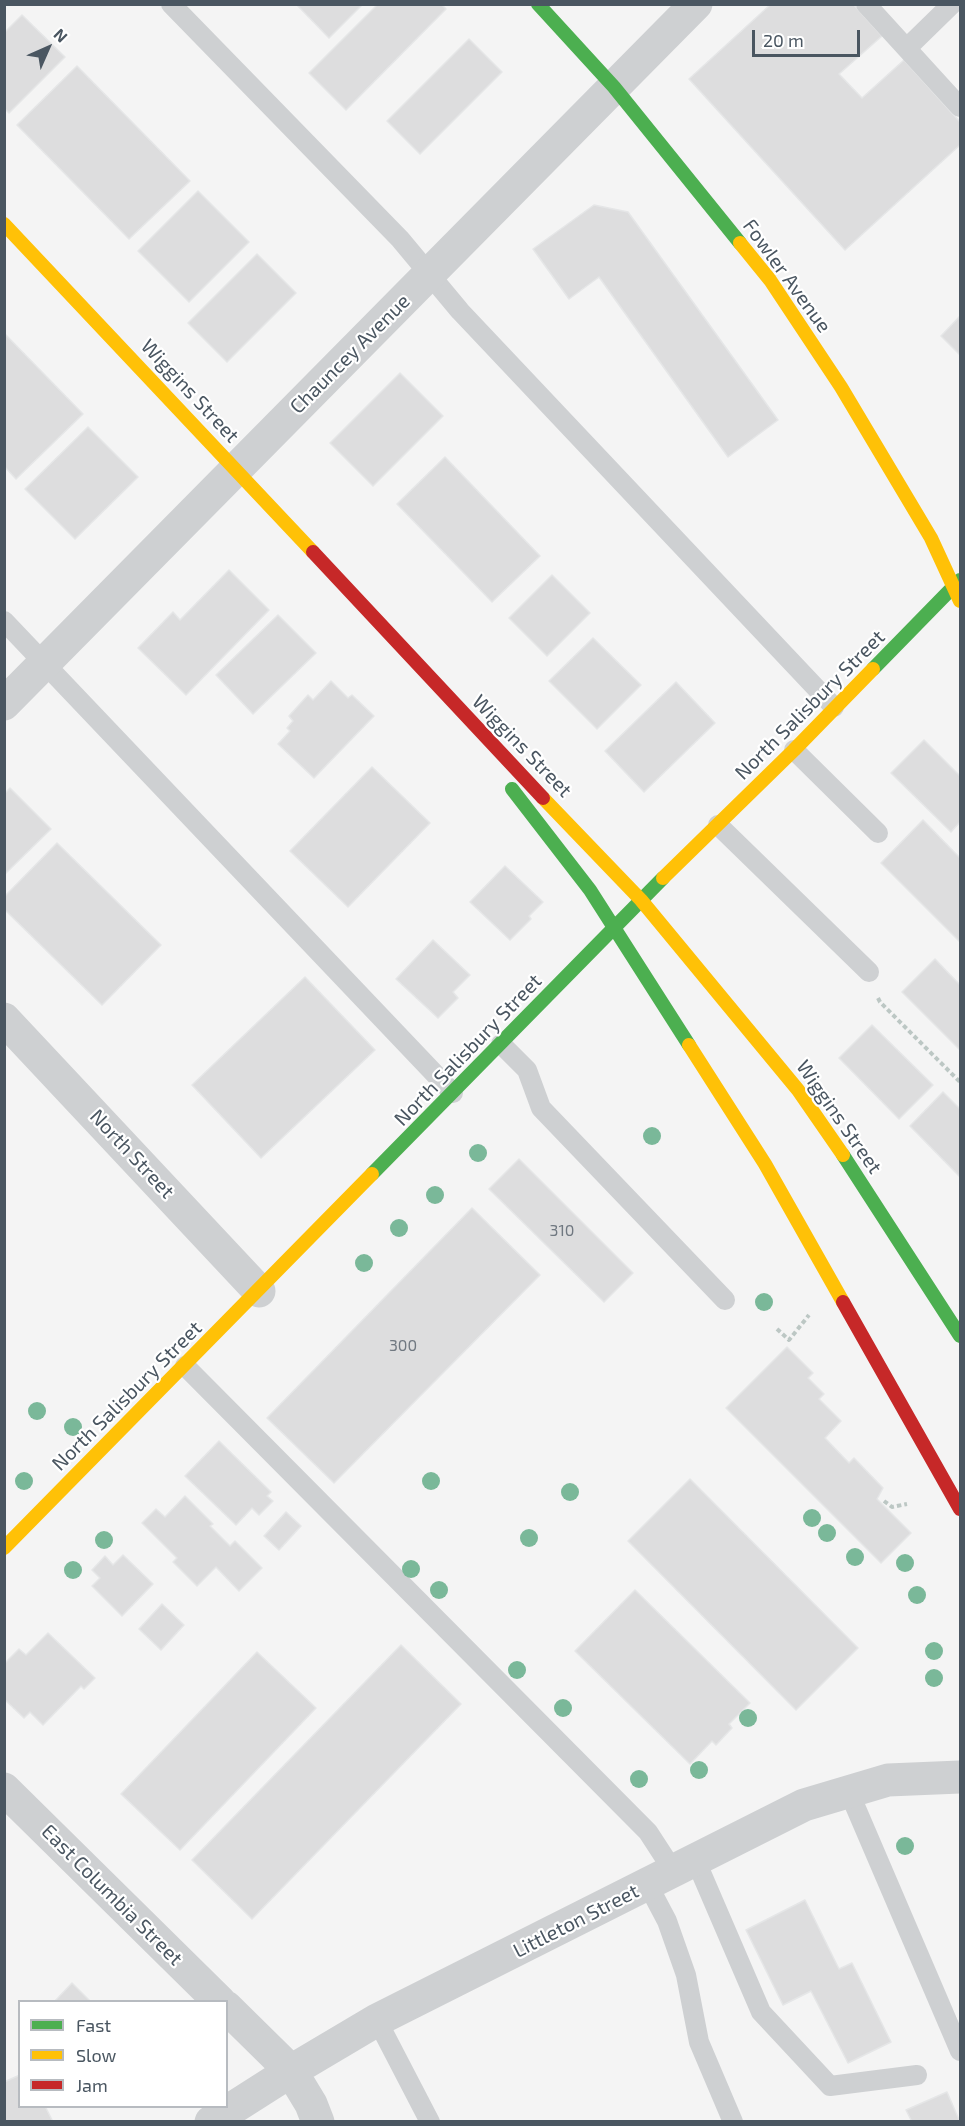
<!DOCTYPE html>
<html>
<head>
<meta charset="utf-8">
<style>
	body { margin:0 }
	#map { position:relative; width:965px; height:2126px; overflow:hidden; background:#f4f4f4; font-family:"Exo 2",sans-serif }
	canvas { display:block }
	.frame { position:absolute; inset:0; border:6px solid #4a5661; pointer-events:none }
	.legend { position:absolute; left:18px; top:2000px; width:210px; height:108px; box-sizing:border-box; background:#fff; border:2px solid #b7bbc0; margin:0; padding:8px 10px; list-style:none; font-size:18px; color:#4a5661 }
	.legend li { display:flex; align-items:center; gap:12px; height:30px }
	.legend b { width:30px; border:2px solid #b7bbc0 }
	.north { position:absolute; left:18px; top:18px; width:60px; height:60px; -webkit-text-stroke:4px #fff; paint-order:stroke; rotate:45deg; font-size:16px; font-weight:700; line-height:24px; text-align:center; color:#4a5661 }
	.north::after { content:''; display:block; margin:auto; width:21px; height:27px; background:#4a5661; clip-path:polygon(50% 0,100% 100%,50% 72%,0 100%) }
	.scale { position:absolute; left:752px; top:30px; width:108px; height:27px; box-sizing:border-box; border:3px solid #4a5661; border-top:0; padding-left:8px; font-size:18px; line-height:21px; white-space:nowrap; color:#4a5661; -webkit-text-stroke:4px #fff; paint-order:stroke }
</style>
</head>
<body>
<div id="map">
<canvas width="965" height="2126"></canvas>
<div class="frame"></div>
<ul class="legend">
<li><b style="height:8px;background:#4caf50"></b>Fast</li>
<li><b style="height:8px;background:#ffc107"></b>Slow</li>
<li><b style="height:8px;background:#c62828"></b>Jam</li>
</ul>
<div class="north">N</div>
<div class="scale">20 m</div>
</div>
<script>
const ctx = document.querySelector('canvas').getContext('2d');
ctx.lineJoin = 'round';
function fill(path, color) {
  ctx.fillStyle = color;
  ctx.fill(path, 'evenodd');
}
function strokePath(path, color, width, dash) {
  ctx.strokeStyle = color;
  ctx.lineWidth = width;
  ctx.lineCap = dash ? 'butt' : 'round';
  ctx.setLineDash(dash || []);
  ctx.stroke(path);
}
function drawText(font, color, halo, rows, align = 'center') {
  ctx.font = font + ' "Exo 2",sans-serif';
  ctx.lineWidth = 4.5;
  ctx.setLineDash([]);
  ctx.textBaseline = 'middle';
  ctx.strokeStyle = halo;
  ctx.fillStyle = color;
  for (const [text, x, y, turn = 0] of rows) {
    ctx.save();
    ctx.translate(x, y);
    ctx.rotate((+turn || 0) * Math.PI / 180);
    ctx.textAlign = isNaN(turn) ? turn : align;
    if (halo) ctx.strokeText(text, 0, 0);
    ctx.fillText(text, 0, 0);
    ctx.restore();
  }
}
const building = new Path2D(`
	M296 4H363L329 38Z
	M378 4H441L446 9 346 110 309 73Z
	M771 4H853L882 36 839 74 862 98 904 60 960 122V145L845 250 689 79Z
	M22 15 65 57 9 113 4 108V33Z
	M469 39 502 72 420 154 387 121Z
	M77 66 190 181 129 239 17 125Z
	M198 191 249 242 189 302 138 251Z
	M594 205 628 212 778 420 728 457 599 277 569 299 533 249Z
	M257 254 296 293 227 362 188 323Z
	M960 316V355L941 336Z
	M4 333 83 414 16 479 4 466Z
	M400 373 443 416 373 486 330 443Z
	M88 427 138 477 75 539 25 489Z
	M445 457 540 556 492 602 397 504Z
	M229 570 269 610 186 695 138 648 173 612 180 620Z
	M552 575 590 613 547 656 509 618Z
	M278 615 316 653 253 714 216 675Z
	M593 638 641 685 597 729 549 681Z
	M331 681 348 698 352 695 374 716 314 778 278 744 290 731 287 728 293 721 289 716 308 695 313 700Z
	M676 682 715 723 644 792 605 751Z
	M924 740 960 776V822L951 832 891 773Z
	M372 767 430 823 348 907 290 851Z
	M10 788 51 829 4 875V794Z
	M923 820 960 858V942L881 863Z
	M57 843 161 945 102 1005 4 909V897Z
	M505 866 543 902 529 916 531 919 510 940 470 902Z
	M433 940 470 975 453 992 458 998 438 1018 396 979Z
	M935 959 960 985V1050L902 992Z
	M305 977 375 1050 261 1158 192 1085Z
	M872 1025 933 1085 899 1119 839 1058Z
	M943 1092 960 1109V1177L910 1126Z
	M519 1159 633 1273 604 1302 489 1189Z
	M472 1208 540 1275 334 1483 267 1418Z
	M787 1347 813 1373 808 1378 824 1394 819 1399 841 1421 825 1438 849 1463 854 1458 883 1488 877 1499 911 1533 881 1563 726 1408Z
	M219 1441 271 1492 267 1496 273 1501 259 1515 252 1508 236 1525 185 1476Z
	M690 1479 858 1648 796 1710 628 1541Z
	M185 1496 213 1524 210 1526 230 1546 235 1541 262 1568 239 1591 216 1567 197 1586 173 1562 177 1558 142 1523 156 1509 165 1517Z
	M286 1512 301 1526 279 1550 264 1536Z
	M123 1555 153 1584 122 1616 92 1586 100 1578 92 1570 105 1556 113 1565Z
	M635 1590 750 1703 729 1724 732 1728 716 1745 712 1741 690 1764 575 1651Z
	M162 1604 184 1625 161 1650 139 1629Z
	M48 1633 95 1678 84 1689 81 1686 43 1725 30 1712 24 1718 4 1699V1664L19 1649 26 1655Z
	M401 1645 461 1704 252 1919 192 1860Z
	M257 1652 316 1708 180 1850 121 1794Z
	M805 1900 839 1969 852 1963 891 2042 848 2063 811 1991 783 2005 746 1930Z
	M72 1983 91 2002H54Z
	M20 2075V2106H45L53 2122H4V2082Z
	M947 2092 960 2122H912L906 2110Z`);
const path = new Path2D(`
	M878 998 880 1002 960 1082
	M777 1329 789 1340 809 1315
	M884 1501 892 1507 907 1504`);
const lane = new Path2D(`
	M171 4 400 239 460 311 834 707
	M866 4 960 107
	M907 48 952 4
	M4 621 453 1093
	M794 750 878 833
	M718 825 869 972
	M501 1044 527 1070 541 1108 725 1300
	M185 1366 648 1832 674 1872
	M849 1792 960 2051
	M696 1861 761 2012 830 2086 917 2075
	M648 1885 667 1921 686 1975 699 2042 733 2122
	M377 2020 430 2122`);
const street = new Path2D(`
	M4 704 696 4
	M4 1019 259 1291
	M4 1789 220 2002
	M226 2007 291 2071 311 2104 318 2122
	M211 2122 291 2071 377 2020 804 1805 888 1780 960 1777`);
const fast = new Path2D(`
	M538 4 614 87 740 243
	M873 669 960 580
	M512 789 590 890 689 1045
	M843 1155 960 1336
	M372 1174 663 878`);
const slow = new Path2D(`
	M4 224 313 552
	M740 243 770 280 841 387 931 538 960 601
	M543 798 641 900 798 1090 843 1155
	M663 878 794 750 873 669
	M689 1045 765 1164 843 1302
	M4 1548 372 1174`);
const jam = new Path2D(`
	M313 552 543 798
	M843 1302 960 1509`);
const trees = [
	[652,1136],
	[478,1153],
	[435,1195],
	[399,1228],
	[364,1263],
	[764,1302],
	[37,1411],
	[73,1427],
	[24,1481],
	[431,1481],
	[570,1492],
	[812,1518],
	[827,1533],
	[529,1538],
	[104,1540],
	[855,1557],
	[905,1563],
	[411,1569],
	[73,1570],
	[439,1590],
	[917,1595],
	[934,1651],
	[517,1670],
	[934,1678],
	[563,1708],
	[748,1718],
	[699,1770],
	[639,1779],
	[905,1846]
];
const numberNames = [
	["310",562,1231],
	["300",403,1346]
];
const streetNames = [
	["Fowler Avenue",787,276,54],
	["Chauncey Avenue",350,354,-45],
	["Wiggins Street",190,391,47],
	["North Salisbury Street",810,705,-45],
	["Wiggins Street",522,746,46],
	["North Salisbury Street",468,1050,-46],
	["Wiggins Street",839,1117,55],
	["North Street",132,1154,47],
	["North Salisbury Street",127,1396,-45],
	["East Columbia Street",112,1895,45],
	["Littleton Street",576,1921,-27]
];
fill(building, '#ddddde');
strokePath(building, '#e5e6e7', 1.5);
strokePath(path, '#bcc7c4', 4, [4.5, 3]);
strokePath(lane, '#ced0d2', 20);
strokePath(street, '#ced0d2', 33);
strokePath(fast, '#4caf50', 14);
strokePath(slow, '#ffc107', 14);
strokePath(jam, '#c62828', 14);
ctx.fillStyle = '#7ab899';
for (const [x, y] of trees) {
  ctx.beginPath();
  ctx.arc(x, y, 9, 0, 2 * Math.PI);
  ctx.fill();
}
drawText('16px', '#707881', null, numberNames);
drawText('20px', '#4a5661', '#fff', streetNames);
</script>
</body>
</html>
